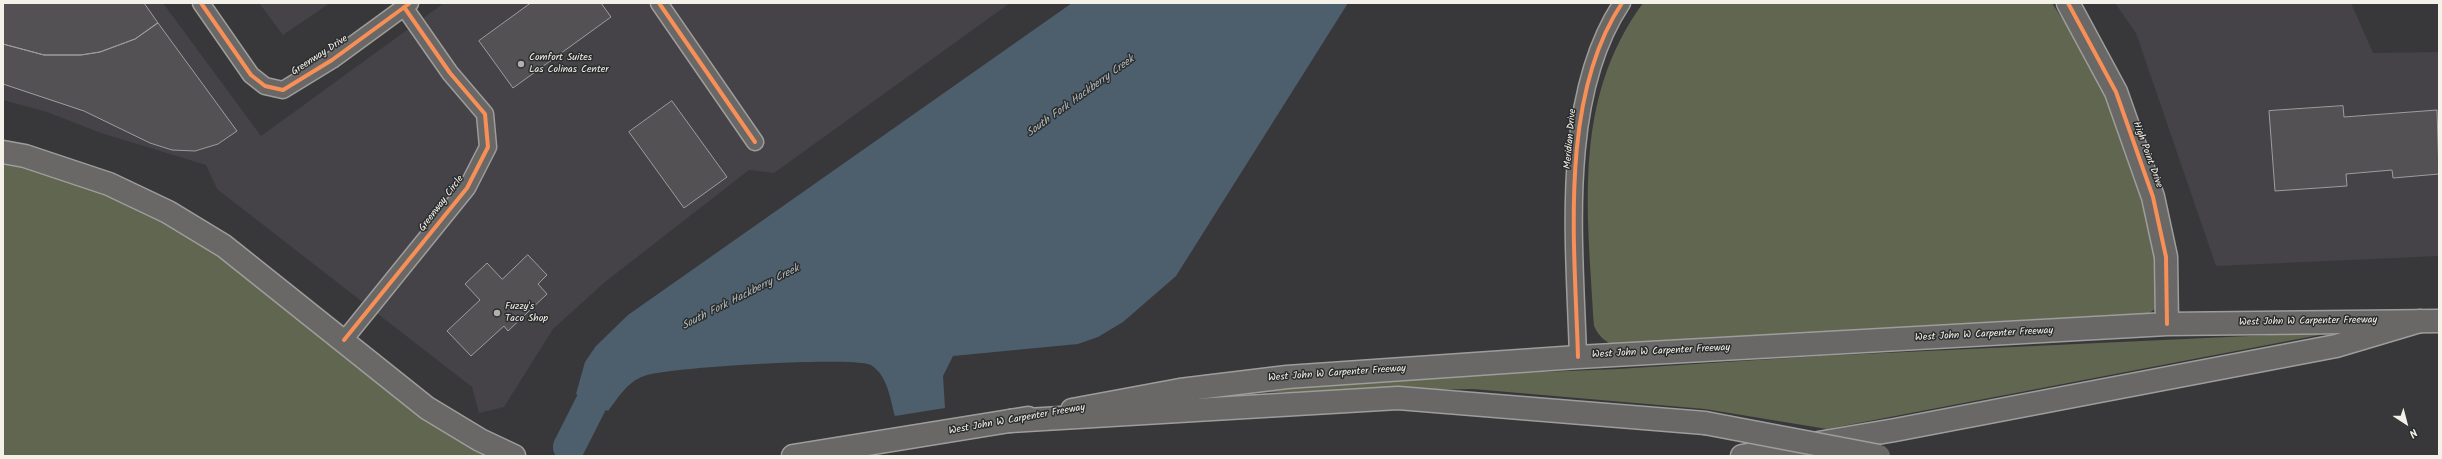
<!DOCTYPE html>
<html>
<head>
<meta charset="utf-8">
<style>
	body { margin:0 }
	#map { position:relative; width:2442px; height:459px; overflow:hidden; background:#38383a; font-family:Kalam,sans-serif }
	canvas { display:block }
	.frame { position:absolute; inset:0; border:4px solid #f4f1e8; pointer-events:none }
	.north { position:absolute; left:2386px; top:403px; width:40px; height:40px; -webkit-text-stroke:3px #2a2d2e; paint-order:stroke; rotate:144deg; font-size:11px; font-weight:700; line-height:16px; text-align:center; color:#f4f1e8 }
	.north::after { content:''; display:block; margin:auto; width:14px; height:18px; background:#f4f1e8; clip-path:polygon(50% 0,100% 100%,50% 72%,0 100%) }
</style>
</head>
<body>
<div id="map">
<canvas width="2442" height="459"></canvas>
<div class="frame"></div>
<div class="north">N</div>
</div>
<script>
const ctx = document.querySelector('canvas').getContext('2d');
ctx.lineJoin = 'round';
function fill(path, color) {
  ctx.fillStyle = color;
  ctx.fill(path, 'evenodd');
}
function strokePath(path, color, width, dash) {
  ctx.strokeStyle = color;
  ctx.lineWidth = width;
  ctx.lineCap = dash ? 'butt' : 'round';
  ctx.setLineDash(dash || []);
  ctx.stroke(path);
}
function drawText(font, color, halo, rows, align = 'center') {
  ctx.font = font + ' Kalam,sans-serif';
  ctx.lineWidth = 3;
  ctx.setLineDash([]);
  ctx.textBaseline = 'middle';
  ctx.strokeStyle = halo;
  ctx.fillStyle = color;
  for (const [text, x, y, turn = 0] of rows) {
    ctx.save();
    ctx.translate(x, y);
    ctx.rotate((+turn || 0) * Math.PI / 180);
    ctx.textAlign = isNaN(turn) ? turn : align;
    if (halo) ctx.strokeText(text, 0, 0);
    ctx.fillText(text, 0, 0);
    ctx.restore();
  }
}
const built = new Path2D(`
	M3 3H163L261 136 444 3H1010L774 173 749 170 605 282 553 329 504 407 479 413 472 387 217 189 206 165 101 133 47 112 3 100Z
	M259 3H330L283 35Z
	M2115 3H2351L2373 53 2439 52V256L2216 266 2136 33Z`);
const green = new Path2D(`
	M1643 3H2052L2079 44 2108 101 2139 183 2158 264 2159 302 2155 309 2148 314 1617 346C1605 342 1600 338 1594 326 1588 213 1571 101 1643 3Z
	M3 163 35 168 85 184 141 208 230 261 450 436 488 456H3Z
	M2335 332 1827 429 1705 409 1473 389 1230 393 1417 377 1618 369 1819 356Z`);
const water = new Path2D(`
	M1072 3H1348L1176 276 1123 322 1098 337 1078 344 953 356 943 376 945 408 895 416C890 399 888 376 871 365 856 356 665 367 644 376 627 382 618 398 608 411L576 394 585 362 596 346 628 315Z`);
const river = new Path2D(`
	M569 447 605 376 616 367`);
const building = new Path2D(`
	M3 3H144L158 23 135 39 100 52 81 55H44L3 44Z
	M531 3H601L611 17 513 88 479 41Z
	M158 23 237 131 218 144 195 151 172 150 150 143 84 111 3 84V44L44 55H81L100 52 135 39Z
	M672 101 727 177 684 208 629 132Z
	M2343 106 2344 117 2437 110 2439 174 2393 178 2392 170 2346 174 2347 186 2275 191 2269 111Z
	M528 255 547 275 538 284 547 294 508 331 504 326 471 356 447 331 480 300 465 284 487 263 502 279Z`);
const street = new Path2D(`
	M201 3 251 75 265 86 283 90 332 60 410 3
	M659 3 755 142
	M344 340 467 188 488 147 485 114 450 73 404 7
	M1578 357C1575 247 1558 99 1622 3`);
const secondary = new Path2D(`
	M2068 3 2116 92 2153 197 2166 257 2167 324
	M3 152 25 156 109 184 168 212 224 246 427 408 480 440 514 456
	M1072 410 1180 390 1287 377 1578 357 2167 324 2439 321
	M793 456 1028 418`);
const highway = new Path2D(`
	M1010 421 1398 398 1705 423
	M1742 456 1895 430 2336 346 2420 321`);
const highwayBridge = new Path2D(`
	M1705 423 1879 456`);
const cycleway = new Path2D(`
	M201 3 251 75 265 86 283 90 332 60 410 3
	M659 3 755 142
	M2068 3 2116 92 2153 197 2166 257 2167 324
	M344 340 467 188 488 147 485 114 450 73 404 7
	M1578 357C1575 247 1558 99 1622 3`);
const markers = [
	[521,64,4,"#b2b0ab"],
	[497,313,4,"#b2b0ab"]
];
const streetNames = [
	["Greenway Drive",320,56,-33],
	["Meridian Drive",1571,139,-85],
	["High Point Drive",2147,155,70],
	["Greenway Circle",442,204,-53],
	["West John W Carpenter Freeway",2308,322,-1],
	["West John W Carpenter Freeway",1984,335,-3],
	["West John W Carpenter Freeway",1661,352,-3],
	["West John W Carpenter Freeway",1337,374,-4],
	["West John W Carpenter Freeway",1017,420,-10]
];
const poiNames = [
	["Comfort Suites",529,58],
	["Las Colinas Center",529,70],
	["Fuzzy's",505,307],
	["Taco Shop",505,319]
];
const waterNames = [
	["South Fork Hackberry Creek",1081,97,-36],
	["South Fork Hackberry Creek",741,298,-27]
];
fill(built, '#454248');
fill(green, '#60664f');
fill(water, '#4d5f6d');
strokePath(river, '#4d5f6d', 32);
fill(building, '#535154');
strokePath(building, '#9d9d9c', 1);
strokePath(street, '#9d9d9c', 19);
strokePath(secondary, '#9d9d9c', 25);
strokePath(highway, '#9d9d9c', 25);
strokePath(street, '#696866', 16);
strokePath(secondary, '#696866', 22);
strokePath(highway, '#696866', 22);
strokePath(highwayBridge, '#9d9d9c', 25, []);
strokePath(highwayBridge, '#696866', 22);
strokePath(cycleway, '#f78f57', 4);
for (const [x, y, r, color] of markers) {
  const dot = new Path2D();
  dot.arc(x, y, r, 0, 2 * Math.PI);
  ctx.fillStyle = color;
  ctx.fill(dot);
  strokePath(dot, '#2a2d2e', 1.5);
}
drawText('10px', '#f4f1e8', '#2a2d2e', streetNames);
drawText('10px', '#f4f1e8', '#2a2d2e', poiNames, 'left');
drawText('italic 11px', '#b2b8b9', '#2a2d2e', waterNames);
</script>
</body>
</html>
